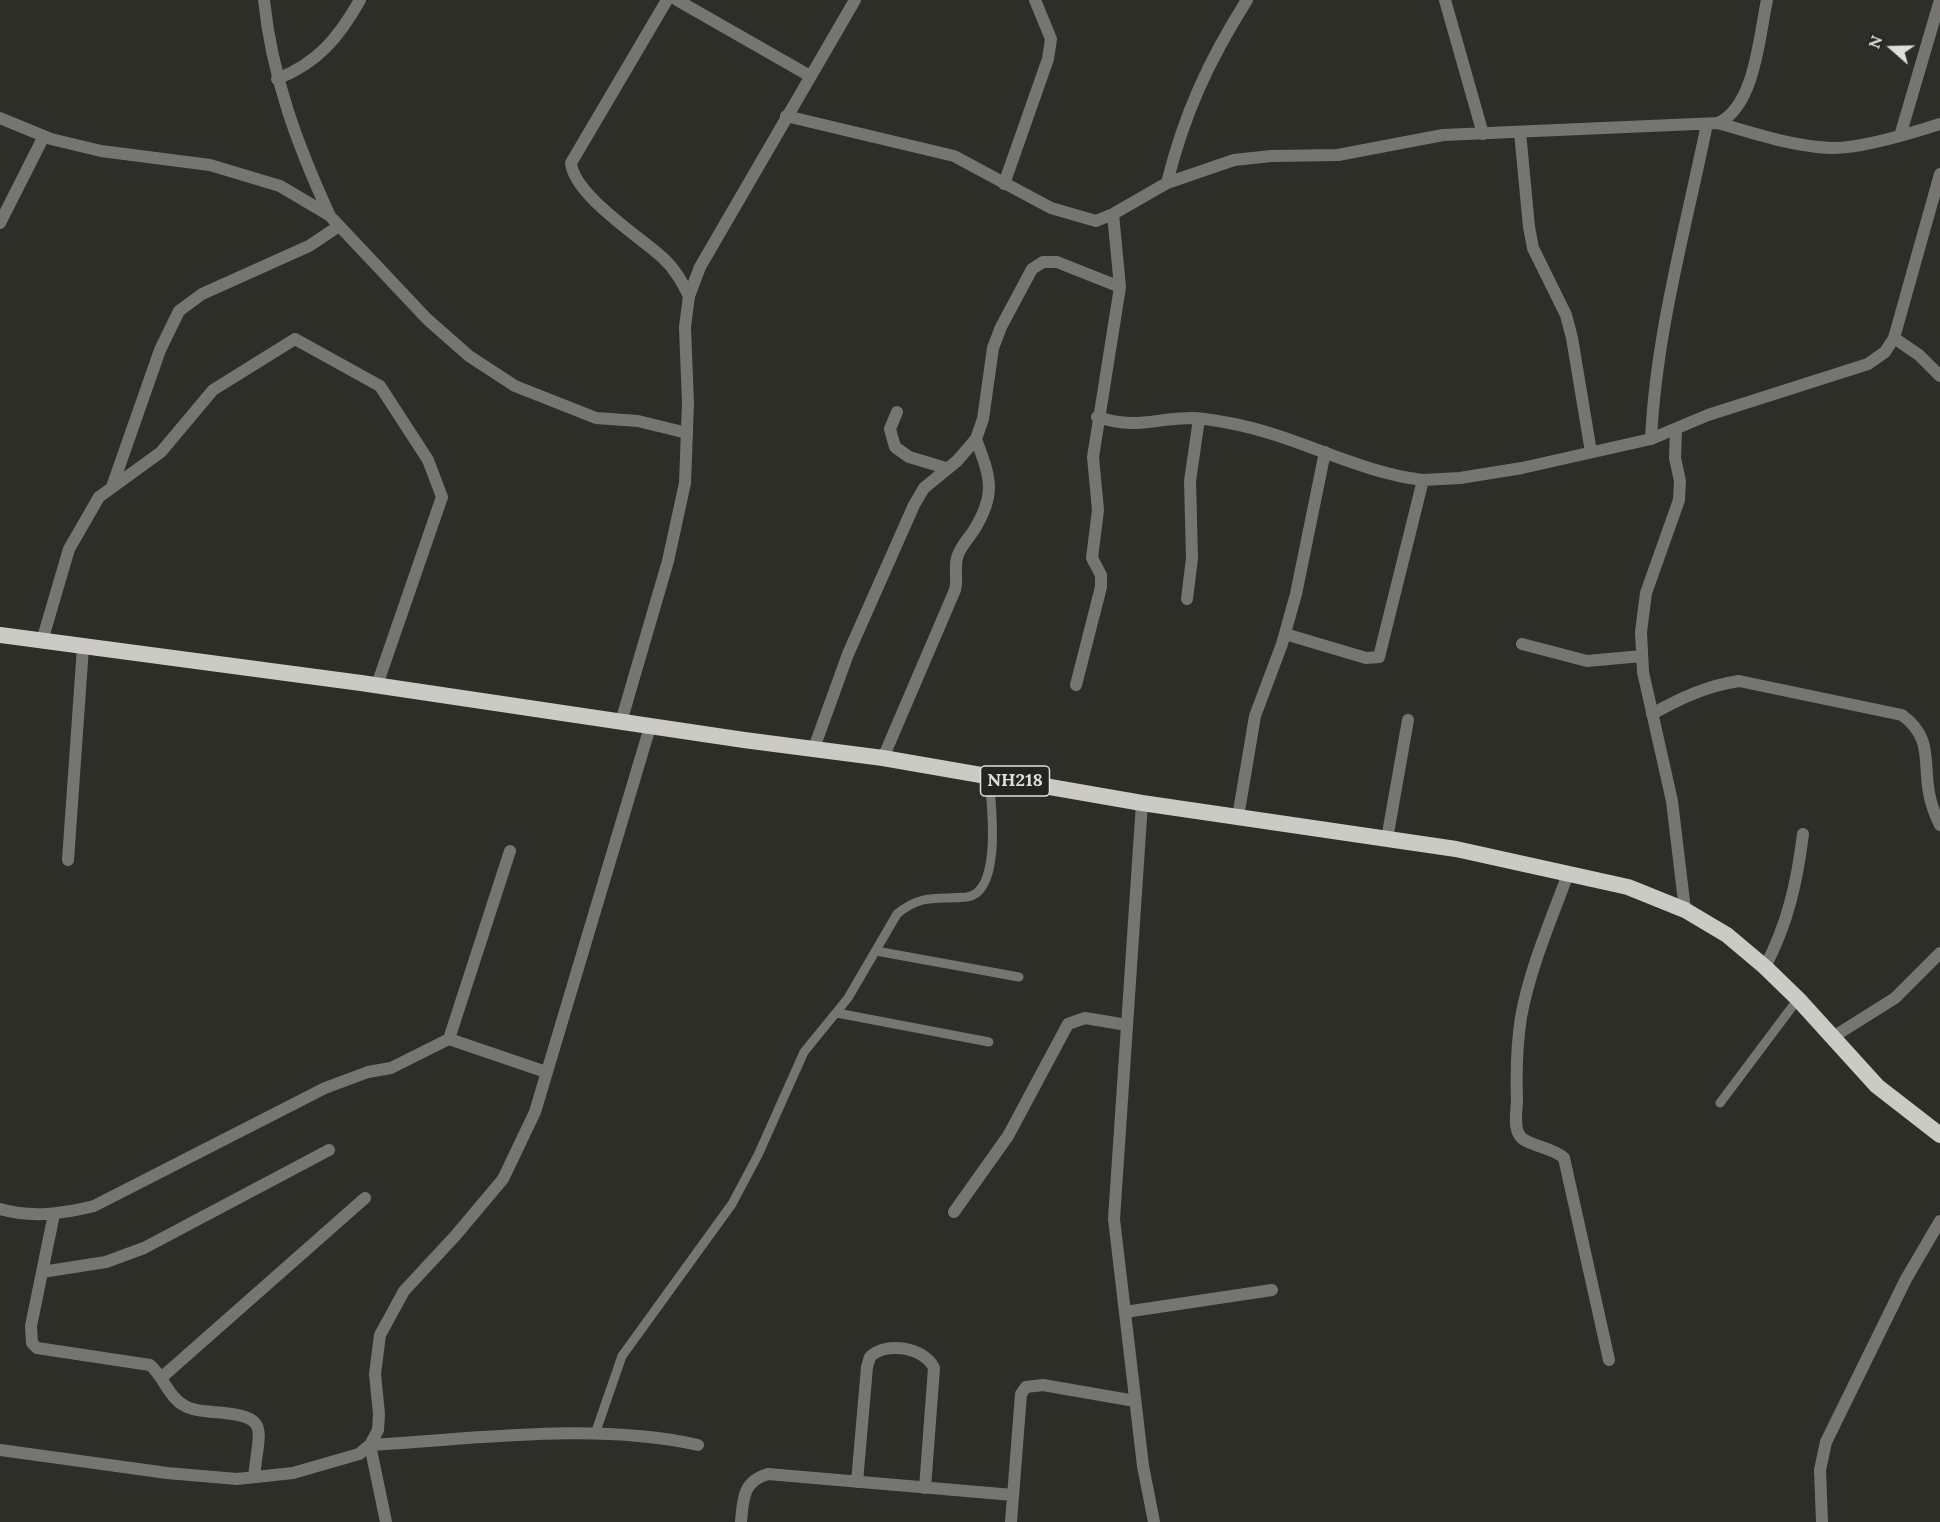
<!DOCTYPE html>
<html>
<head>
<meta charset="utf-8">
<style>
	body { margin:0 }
	#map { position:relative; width:1940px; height:1522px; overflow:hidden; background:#2e2e29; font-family:Lora,serif }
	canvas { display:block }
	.north { position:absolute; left:1862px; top:18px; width:60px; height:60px; -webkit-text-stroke:4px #242420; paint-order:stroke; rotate:290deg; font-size:16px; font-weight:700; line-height:24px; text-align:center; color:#dedfdc }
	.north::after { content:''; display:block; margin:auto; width:21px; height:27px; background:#dedfdc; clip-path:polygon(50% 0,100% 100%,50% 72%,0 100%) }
</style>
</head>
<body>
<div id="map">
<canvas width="1940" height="1522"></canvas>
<div class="north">N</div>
</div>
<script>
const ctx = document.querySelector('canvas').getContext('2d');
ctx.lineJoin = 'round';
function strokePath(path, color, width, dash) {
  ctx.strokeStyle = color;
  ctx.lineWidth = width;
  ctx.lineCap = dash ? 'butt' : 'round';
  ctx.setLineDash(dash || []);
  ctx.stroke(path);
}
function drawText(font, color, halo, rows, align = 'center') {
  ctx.font = font + ' Lora,serif';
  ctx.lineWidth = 6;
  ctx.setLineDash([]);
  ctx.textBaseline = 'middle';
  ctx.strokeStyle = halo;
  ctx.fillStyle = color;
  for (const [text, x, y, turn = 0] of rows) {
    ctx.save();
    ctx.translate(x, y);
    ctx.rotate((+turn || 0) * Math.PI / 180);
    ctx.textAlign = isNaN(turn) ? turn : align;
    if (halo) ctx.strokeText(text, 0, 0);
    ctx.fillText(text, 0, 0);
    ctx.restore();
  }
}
const service = new Path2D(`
	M876 951 1019 977
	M837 1013 989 1042
	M1720 1103 1798 999
	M595 1434 622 1356 732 1204 758 1155 804 1052 848 998 897 914C922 893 938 900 967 897 1003 892 991 801 989 777`);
const minor = new Path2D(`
	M264 0C272 77 297 144 329 214
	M667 0 571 163C574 195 639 236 663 258 675 269 682 282 689 296
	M677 0 810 76
	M1445 0 1483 134
	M277 79C318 63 339 37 360 0
	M786 116 954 156 1051 208 1096 221 1113 214 1167 183 1234 160 1271 156 1338 155 1443 135 1718 123C1755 106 1759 37 1767 0
	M0 118 51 139 101 151 210 165 280 186 329 215 427 319 469 356 515 386 596 418 638 421 687 433
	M1718 123C1755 134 1792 146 1831 148 1860 149 1912 133 1940 124
	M1520 132 1529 227 1533 248 1566 315 1572 338 1591 452
	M1900 136 1940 0
	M1167 183C1184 114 1209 60 1247 0
	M1004 184 1048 59 1051 39 1035 0
	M0 223 44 136
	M1894 338 1919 355 1940 376
	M897 412 890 429 895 447 909 457 946 468
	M1097 417C1139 430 1153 418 1193 418 1204 418 1217 421 1229 423 1296 435 1356 472 1423 480
	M1676 430 1675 458 1680 481 1679 500 1646 593 1641 632 1643 672 1672 801 1685 910
	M1651 439C1656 333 1686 227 1707 124
	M112 487 160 350 179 311 202 294 309 246 339 226
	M1187 599 1192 558 1190 481 1199 419
	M1285 634 1366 658 1379 657 1423 480 1460 478 1522 468 1651 439 1708 415 1868 364 1885 352 1894 338 1940 174
	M42 641 69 549 99 497 161 452 213 390 295 339 380 386 428 460 442 497 377 685
	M1522 644 1587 661 1642 656
	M1076 685 1101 587V575L1092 558 1098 510 1093 457 1120 287 1113 214
	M1652 714C1681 698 1706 686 1739 681L1902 715C1933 738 1923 760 1929 793 1931 804 1935 815 1940 825
	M814 748 848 654 914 505 924 488 957 461 976 439 983 419 993 348 1001 327 1032 269 1043 262H1057L1120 287
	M883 758 955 590C958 579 954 568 957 558 959 548 968 539 974 530 997 493 990 477 976 439
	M1142 803 1114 1219 1143 1466 1154 1522
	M1238 817 1255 716 1282 644 1296 594 1325 452
	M1387 839 1408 720
	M68 860 83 647
	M1568 874C1551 920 1530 968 1521 1017 1517 1044 1516 1072 1517 1099 1517 1109 1513 1127 1520 1136 1527 1146 1553 1147 1564 1158L1609 1360
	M1765 967C1788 923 1797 882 1803 834
	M1833 1037 1895 998 1940 953
	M449 1039 510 851
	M0 1209C32 1218 62 1214 94 1206L325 1088 368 1072 391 1068 449 1039 546 1072
	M954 1212 1008 1136 1068 1024 1085 1018 1127 1025
	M54 1214 31 1326 32 1343 37 1348 150 1365C164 1377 168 1397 185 1406 194 1411 203 1411 213 1412 272 1416 259 1427 254 1477
	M42 1272 106 1262 144 1248 329 1150
	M1125 1312 1272 1290
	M161 1378 365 1198
	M0 1450 167 1473 237 1479 293 1473 359 1454 370 1445 378 1430 379 1414 375 1374 380 1335 404 1291 456 1235 503 1179 535 1112 650 727
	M857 1482 867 1367 870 1357C886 1341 924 1347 934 1368L925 1488
	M386 1522 370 1445C475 1439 595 1422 698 1445
	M741 1522C743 1499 743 1481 768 1474L1013 1495
	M1011 1522 1021 1394 1026 1387 1043 1385 1135 1401
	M1822 1522 1820 1470 1826 1442 1906 1279 1940 1221`);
const tertiary = new Path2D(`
	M621 722 668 561 685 483 688 403 685 327 689 296 700 267 855 0`);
const trunk = new Path2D(`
	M0 635 361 683 744 740 883 758 1142 803 1456 849 1628 887 1685 910 1727 935 1765 967 1798 999 1877 1086 1940 1135`);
const shields = [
	[1015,781,69]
];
const shieldNames = [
	["NH218",1015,781]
];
strokePath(service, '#767573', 9);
strokePath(minor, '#767573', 12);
strokePath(tertiary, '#767573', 12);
strokePath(trunk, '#cccac4', 16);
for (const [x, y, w] of shields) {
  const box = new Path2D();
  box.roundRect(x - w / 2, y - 15, w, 30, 4.5);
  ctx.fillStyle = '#242420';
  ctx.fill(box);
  strokePath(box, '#dedfdc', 1.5);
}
drawText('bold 18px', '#dedfdc', null, shieldNames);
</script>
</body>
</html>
